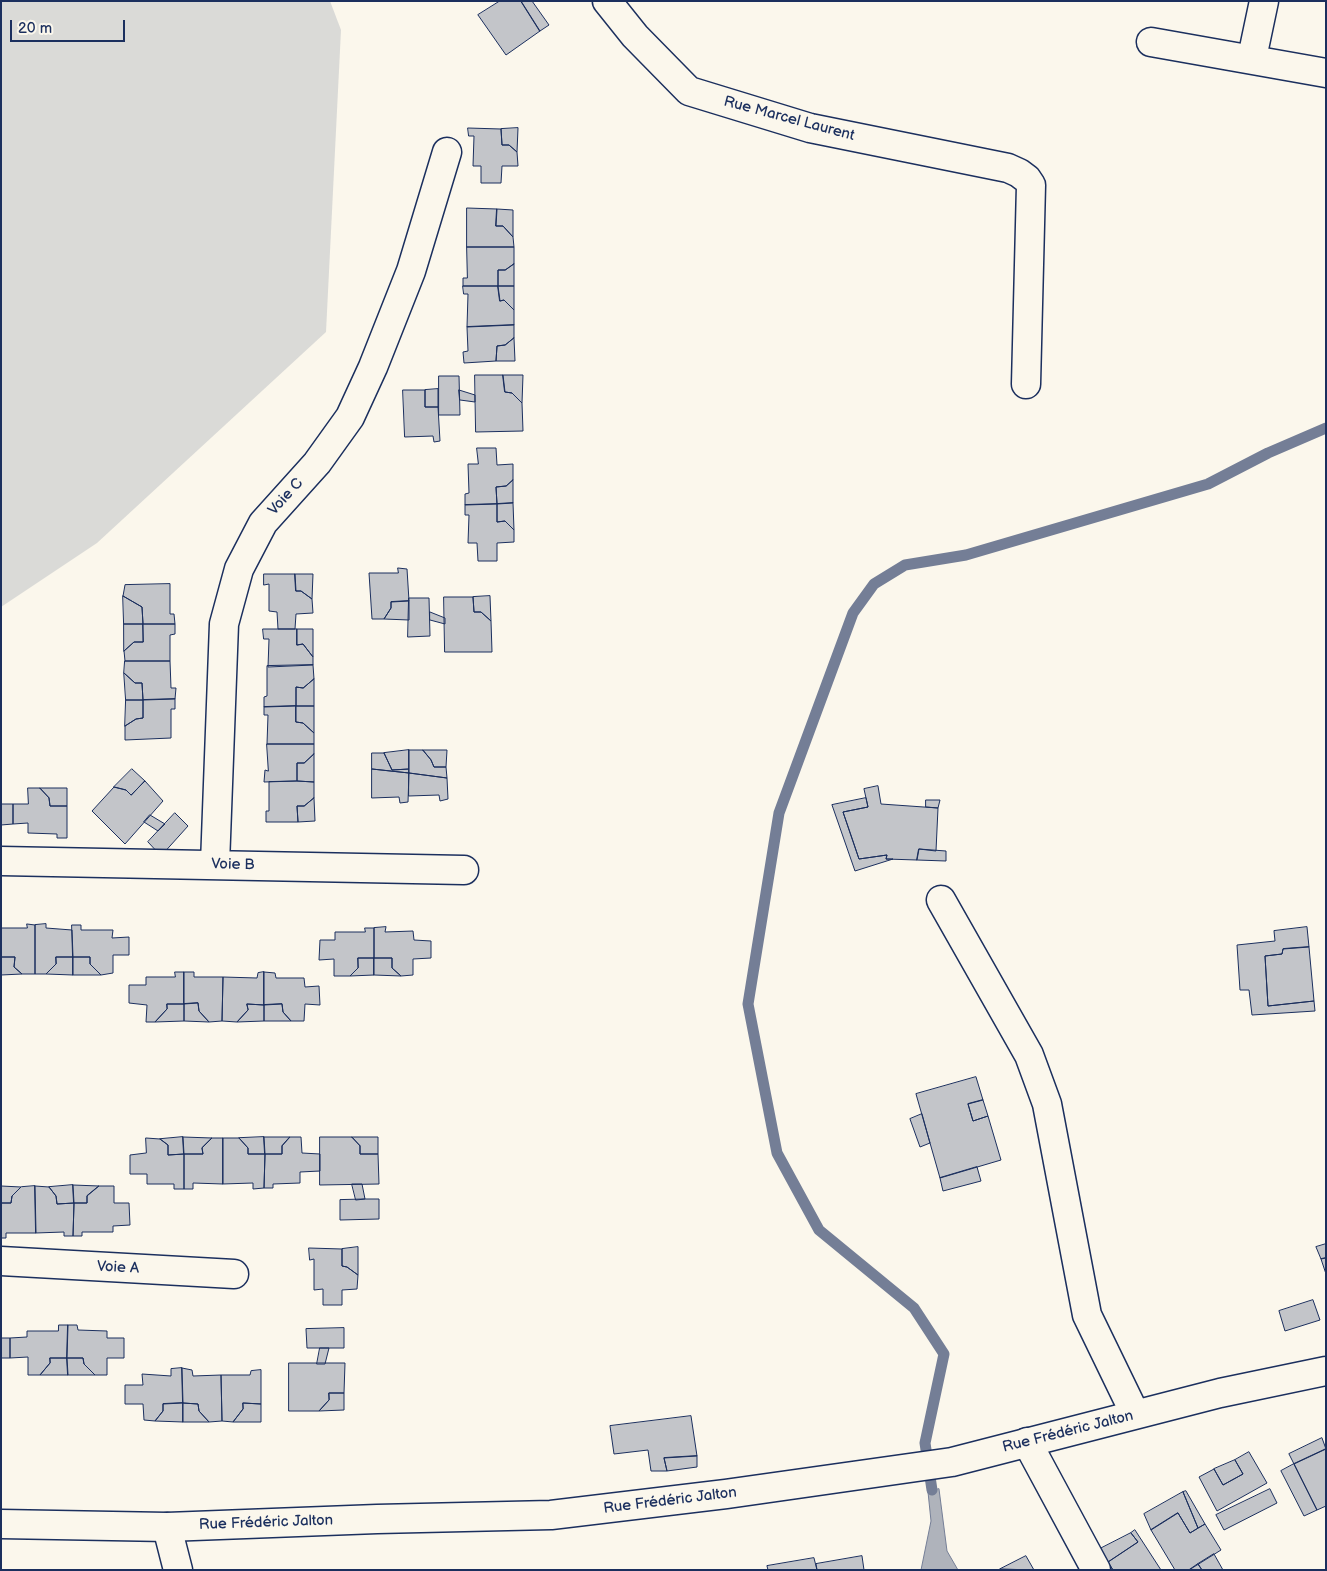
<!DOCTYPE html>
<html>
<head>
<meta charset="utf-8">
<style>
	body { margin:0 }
	#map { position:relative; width:1327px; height:1571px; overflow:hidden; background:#fbf7ec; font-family:"Balsamiq Sans",sans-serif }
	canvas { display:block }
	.frame { position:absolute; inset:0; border:2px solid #1b2f5e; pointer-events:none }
	.scale { position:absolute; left:10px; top:20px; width:115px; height:22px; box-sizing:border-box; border:2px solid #1b2f5e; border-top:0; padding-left:6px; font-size:15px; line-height:18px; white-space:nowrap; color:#1b2f5e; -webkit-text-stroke:4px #fbf7ec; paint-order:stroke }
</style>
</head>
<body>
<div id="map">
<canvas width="1327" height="1571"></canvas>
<div class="frame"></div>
<div class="scale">20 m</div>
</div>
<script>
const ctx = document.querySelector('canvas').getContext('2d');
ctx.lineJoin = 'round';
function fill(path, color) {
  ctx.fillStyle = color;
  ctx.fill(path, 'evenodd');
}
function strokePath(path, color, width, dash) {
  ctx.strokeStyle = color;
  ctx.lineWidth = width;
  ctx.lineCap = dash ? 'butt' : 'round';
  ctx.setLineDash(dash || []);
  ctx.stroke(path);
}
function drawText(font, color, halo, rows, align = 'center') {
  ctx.font = font + ' "Balsamiq Sans",sans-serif';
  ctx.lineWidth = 4;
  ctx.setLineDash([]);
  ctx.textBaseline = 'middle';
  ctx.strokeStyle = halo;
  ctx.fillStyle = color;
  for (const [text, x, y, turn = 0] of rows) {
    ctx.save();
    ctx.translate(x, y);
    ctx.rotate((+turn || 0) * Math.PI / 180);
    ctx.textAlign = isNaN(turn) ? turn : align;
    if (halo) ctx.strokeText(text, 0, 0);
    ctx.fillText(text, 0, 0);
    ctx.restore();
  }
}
const green = new Path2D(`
	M1 1H330L341 30 326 332 97 543 1 607Z`);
const water = new Path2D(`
	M939 1489 947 1551 958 1570H921L931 1521 928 1492Z`);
const stream = new Path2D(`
	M932 1490 925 1443 944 1354 914 1308 819 1230 777 1153 748 1004 779 813 853 613 874 584 905 565 966 555 1208 484 1268 453 1326 428`);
const building = new Path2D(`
	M500 1H521L540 31 506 55 478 15Z
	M521 1H532L549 25 540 31Z
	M468 128 501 129 502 145H509L517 152 518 166H502L501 183H481V166H473L474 136H469Z
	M518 128 517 152 509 145H502L501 129Z
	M467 208 497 209 496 226H503L513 237 514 247H467Z
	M497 209 513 210V237L503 226H496Z
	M467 247H514V264L505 270H498V286H463V278H467Z
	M514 264V286H498V270H505Z
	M463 286H498L500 301 504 300 514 310V325L467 327 468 294H464Z
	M498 286H514V310L504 300 500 301Z
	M514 325V338L505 345 497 346 496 361 464 363 463 352 468 351 467 327Z
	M514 338 515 361H496L497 346 505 345Z
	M475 375H503L505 392 512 393 522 403 523 431 476 432Z
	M503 375H523L522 403 512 393 505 392Z
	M439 376H459L460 415H439Z
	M438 389V407H425V390Z
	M403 390H425V407H438L440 441 434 442 433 436 405 437Z
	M459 390 475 395V402L460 400Z
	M477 448H496L497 465 513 464V480L506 486 496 487 497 504 465 505V494L469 493 468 464H478Z
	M513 480V503L497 504 496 487 506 486Z
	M513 503 514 530 505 521 497 522V504Z
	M497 504V522L505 521 514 530V542L497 543V561H478L477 543H468L469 515H465V505Z
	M398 568 407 569 409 601 391 602V608L384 619H372L369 573H398Z
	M264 574H295L296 591H301L312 599 313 613 296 614 295 629H278L277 612 269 611V584L264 585Z
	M295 574H313L312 599 301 591H296Z
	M170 584V614H174L175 624H143L142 607 123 596 125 585Z
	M123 596 142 607 143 624H124Z
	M490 596 491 621 481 612H474L473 597Z
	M444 597H473L474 612H481L491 621 492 652H445Z
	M409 598H429L430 636 408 637Z
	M409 601V620L384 619 391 608V602Z
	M430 612 445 618V624L430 620Z
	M124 624H143V642H134L124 651Z
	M143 624H175V634L170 635V661H125L124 651 134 642H143Z
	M263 629H297V645L303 644 313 657V665L268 667 269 639H264Z
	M297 629H313V657L303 644 297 645Z
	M125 661H170L171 688H176L175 699 143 700 142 683H135L124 673Z
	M313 665 314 679 303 688 296 687V706L264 707V697L267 696V666Z
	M124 673 135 683H142L143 700H126Z
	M314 679V706H296V687L303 688Z
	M175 699V709H171V738L125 740V726L136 719 143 718V700Z
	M126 700H143V718L136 719 125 726Z
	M296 706V722L303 723 314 733V744H267L268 715H264V707Z
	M296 706H314V733L303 723 296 722Z
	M267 744H314V754L304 763H297V781L264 782 265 770 268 771Z
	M409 750H423L431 760 434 767H446L447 778 409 773Z
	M409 750V769L392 770 384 753Z
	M423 750H447L446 767H434L431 760Z
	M372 753H384L392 770 409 769V773L372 769Z
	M314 754V782L297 781V763H304Z
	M132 769 145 781 131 795 126 790 114 787Z
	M372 769 409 773 408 802 400 803 399 797 372 798Z
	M409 773 447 778 448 799 440 801 439 795 409 796Z
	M145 781 163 801 125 844 92 811 114 787 126 790 131 795Z
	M297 781 314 782V798L304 806H297L298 822H266V811H269V782Z
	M878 786 881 804 938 808 936 851 919 849 917 860 886 859 887 855 859 859 843 812 868 807 864 789Z
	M28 788H40L49 798 50 806H67V838H57V834L28 833V823L13 824V804H28Z
	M40 788H67V806H50L49 798Z
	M314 798 315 821 298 822 297 806H304Z
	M866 798 868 807 843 812 859 859 887 855 886 859H893L855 871 832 805Z
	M926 800H940L938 808 926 807Z
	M1 804H13V824L1 825Z
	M175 813 188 826 161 856 148 842Z
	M150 815 165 824 158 831 144 822Z
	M919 849 946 851V861L917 860Z
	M27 924 35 925V974H22L14 967 15 957H1V928H27Z
	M46 924V928L72 930 73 957H56V964L46 974H35V925Z
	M72 925H81V930H113L112 938 129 937V955H113V973L101 975 90 964V957H73Z
	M386 927 385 932 413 931 414 940 431 941V958L413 959V975L401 976 392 968V958H374V928Z
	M1307 927 1309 947 1283 949 1282 954 1265 956 1268 1006 1314 1001 1315 1011 1252 1015 1249 990H1240L1237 945 1275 941 1274 931Z
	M365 928H374V958H358V968L350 976H334V959L319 960 320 940H335V932H365Z
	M1309 947 1314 1001 1268 1006 1265 956 1282 954 1283 949Z
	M1 957H15L14 967 22 974 1 975Z
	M56 957H73V975L46 974 56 964Z
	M73 957H90V964L101 975H73Z
	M358 958H374V975L350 976 358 968Z
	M374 958H392V968L401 976 374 975Z
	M175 972H184V1004H167V1009L155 1022H146L147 1005 129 1003V985H146V977H175Z
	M184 972H194V977H223L222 1021 209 1022 199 1011 198 1003 184 1004Z
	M264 972V1005L247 1004 248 1010 237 1022 222 1021 223 977 257 978 258 973Z
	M264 972 275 973 276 978H304L305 987 319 986 320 1005 305 1004 304 1021H291L283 1012 282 1004 264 1005Z
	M198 1003 199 1011 209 1022 184 1021V1004Z
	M167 1004H184V1021L155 1022 167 1009Z
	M247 1004 264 1005V1021L237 1022 248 1010Z
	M282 1004 283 1012 291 1021H264V1005Z
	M976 1077 983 1100 968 1104 973 1121 988 1116 1001 1160 940 1178 916 1094Z
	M983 1100 988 1116 973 1121 968 1104Z
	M922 1114 930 1143 920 1147 910 1119Z
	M183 1137 212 1138 202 1148 203 1154H184Z
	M183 1137 184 1154 168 1155V1145L160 1139Z
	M264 1137H290L282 1146V1154H265Z
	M264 1137 265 1154H248V1148L239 1138Z
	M290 1137H301L302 1153 320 1154V1171L300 1172V1183L273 1184V1188H264L265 1154H282V1146Z
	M320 1137H352L360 1146V1154H378L379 1184 320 1185Z
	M352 1137H378V1154H360V1146Z
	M146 1138 160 1139 168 1145V1155L184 1154V1189H174V1184H147V1174H130V1155L146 1153Z
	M212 1138H223V1184L193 1183V1189H184V1154H203L202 1148Z
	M223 1138H239L248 1148V1154H265L264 1188 253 1189V1183L223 1184Z
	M977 1167 981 1181 943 1191 940 1178Z
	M352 1184H362L365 1199 356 1200Z
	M73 1185 99 1186 87 1196V1203H74Z
	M73 1185 74 1203 57 1204 56 1196 49 1187Z
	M1 1186 21 1187 12 1196 11 1203H1Z
	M35 1186 36 1233H6V1238H1V1203H11L12 1196 21 1187Z
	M35 1186 49 1187 56 1196 57 1204 74 1203 73 1236H64V1232L36 1233Z
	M99 1186H114V1203H129L130 1225 113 1226V1232H82V1236H73L74 1203H87V1196Z
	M365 1199H379V1219L340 1220V1200Z
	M1326 1244V1258L1321 1259 1316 1247Z
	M358 1247V1275L347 1267 342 1266V1249Z
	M309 1248 342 1249V1266L347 1267 358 1275 357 1289 342 1290V1305H323V1289L314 1290V1259L310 1260Z
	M1326 1258V1274L1321 1259Z
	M1313 1300 1320 1320 1285 1331 1279 1311Z
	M59 1325H68L67 1358H50V1363L40 1375H28V1357L10 1358V1338L27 1337V1331H58Z
	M68 1325H77L78 1330 107 1331V1338H124V1358H107V1375H95L84 1364 83 1358H67Z
	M344 1328V1348H307L306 1329Z
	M1 1338H10V1358H1Z
	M320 1348H329L325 1364H317Z
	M50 1358H67L68 1375H40L50 1363Z
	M67 1358H83L84 1364 95 1375H68Z
	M289 1363H345L344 1393H329V1400L319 1411H289Z
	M182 1368 192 1370 193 1376 221 1375 222 1421 209 1422 199 1411 198 1404 183 1403Z
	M182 1368 183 1403 163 1404V1411L155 1421 144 1420 143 1404H125V1385H143L142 1374 171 1376V1369Z
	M261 1370V1404L243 1403V1409L233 1422 222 1421 221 1375H250L251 1371Z
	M329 1393H344V1410L319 1411 329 1400Z
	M183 1403 198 1404 199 1411 209 1422H183Z
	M183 1403V1422L155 1421 163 1411V1404Z
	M243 1403 261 1404V1422H233L243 1409Z
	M691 1416 697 1456 664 1458 667 1471H651L648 1450 614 1454 610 1426Z
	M1322 1438 1326 1449 1294 1464 1289 1454Z
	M1326 1449V1506L1317 1510 1294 1464Z
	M1249 1452 1267 1483 1217 1511 1199 1477 1214 1469 1223 1485 1243 1474 1235 1460Z
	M697 1456V1467L667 1471 664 1458Z
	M1235 1460 1243 1474 1223 1485 1214 1469Z
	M1294 1464 1317 1510 1304 1516 1281 1471Z
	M1270 1489 1277 1503 1224 1530 1216 1515Z
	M1186 1491 1205 1524 1198 1528 1183 1492Z
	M1183 1492 1198 1528 1190 1533 1178 1513 1151 1530 1144 1514Z
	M1178 1513 1190 1533 1205 1524 1221 1550 1189 1570H1175L1151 1530Z
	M1135 1530 1161 1570H1113L1108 1562 1138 1542 1131 1533Z
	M1131 1533 1138 1542 1108 1562 1113 1570H1098L1090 1554Z
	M1214 1554 1223 1570H1202L1198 1564Z
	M862 1556 864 1570H817L816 1564Z
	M1026 1556 1034 1570 1000 1569Z
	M814 1558 817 1570H768L767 1566Z
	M1198 1564 1202 1570H1189Z`);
const minor = new Path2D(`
	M607 1 635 36 689 91 810 128 1008 168 1019 173 1027 179 1031 185 1026 384
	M1151 42 1326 73
	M1252 58 1264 1
	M1 861 464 870
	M215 864 224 624 239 569 263 523 317 463 350 417 373 367 411 271 447 152
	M941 900 1029 1055 1047 1104 1087 1315 1135 1414
	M1 1261 234 1274
	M1027 1442 1096 1570
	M167 1527 178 1570`);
const major = new Path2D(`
	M1 1524 167 1527 377 1519 551 1515 726 1494 952 1462 1220 1393 1326 1371`);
const streetNames = [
	["Rue Marcel Laurent",789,119,15],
	["Voie C",286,497,-48],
	["Voie B",233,865,1],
	["Voie A",118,1268,3],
	["Rue Frédéric Jalton",1068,1432,-14],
	["Rue Frédéric Jalton",670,1501,-7],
	["Rue Frédéric Jalton",266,1523,-2]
];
fill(green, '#dadad7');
fill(water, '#afb3bb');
strokePath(water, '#747e96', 1);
strokePath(stream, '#747e96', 11);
fill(building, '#c3c5c9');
strokePath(building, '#1b2f5e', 1);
strokePath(minor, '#1b2f5e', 31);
strokePath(major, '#1b2f5e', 31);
strokePath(minor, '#fbf7ec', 28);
strokePath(major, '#fbf7ec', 28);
drawText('15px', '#1b2f5e', '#fbf7ec', streetNames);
</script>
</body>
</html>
